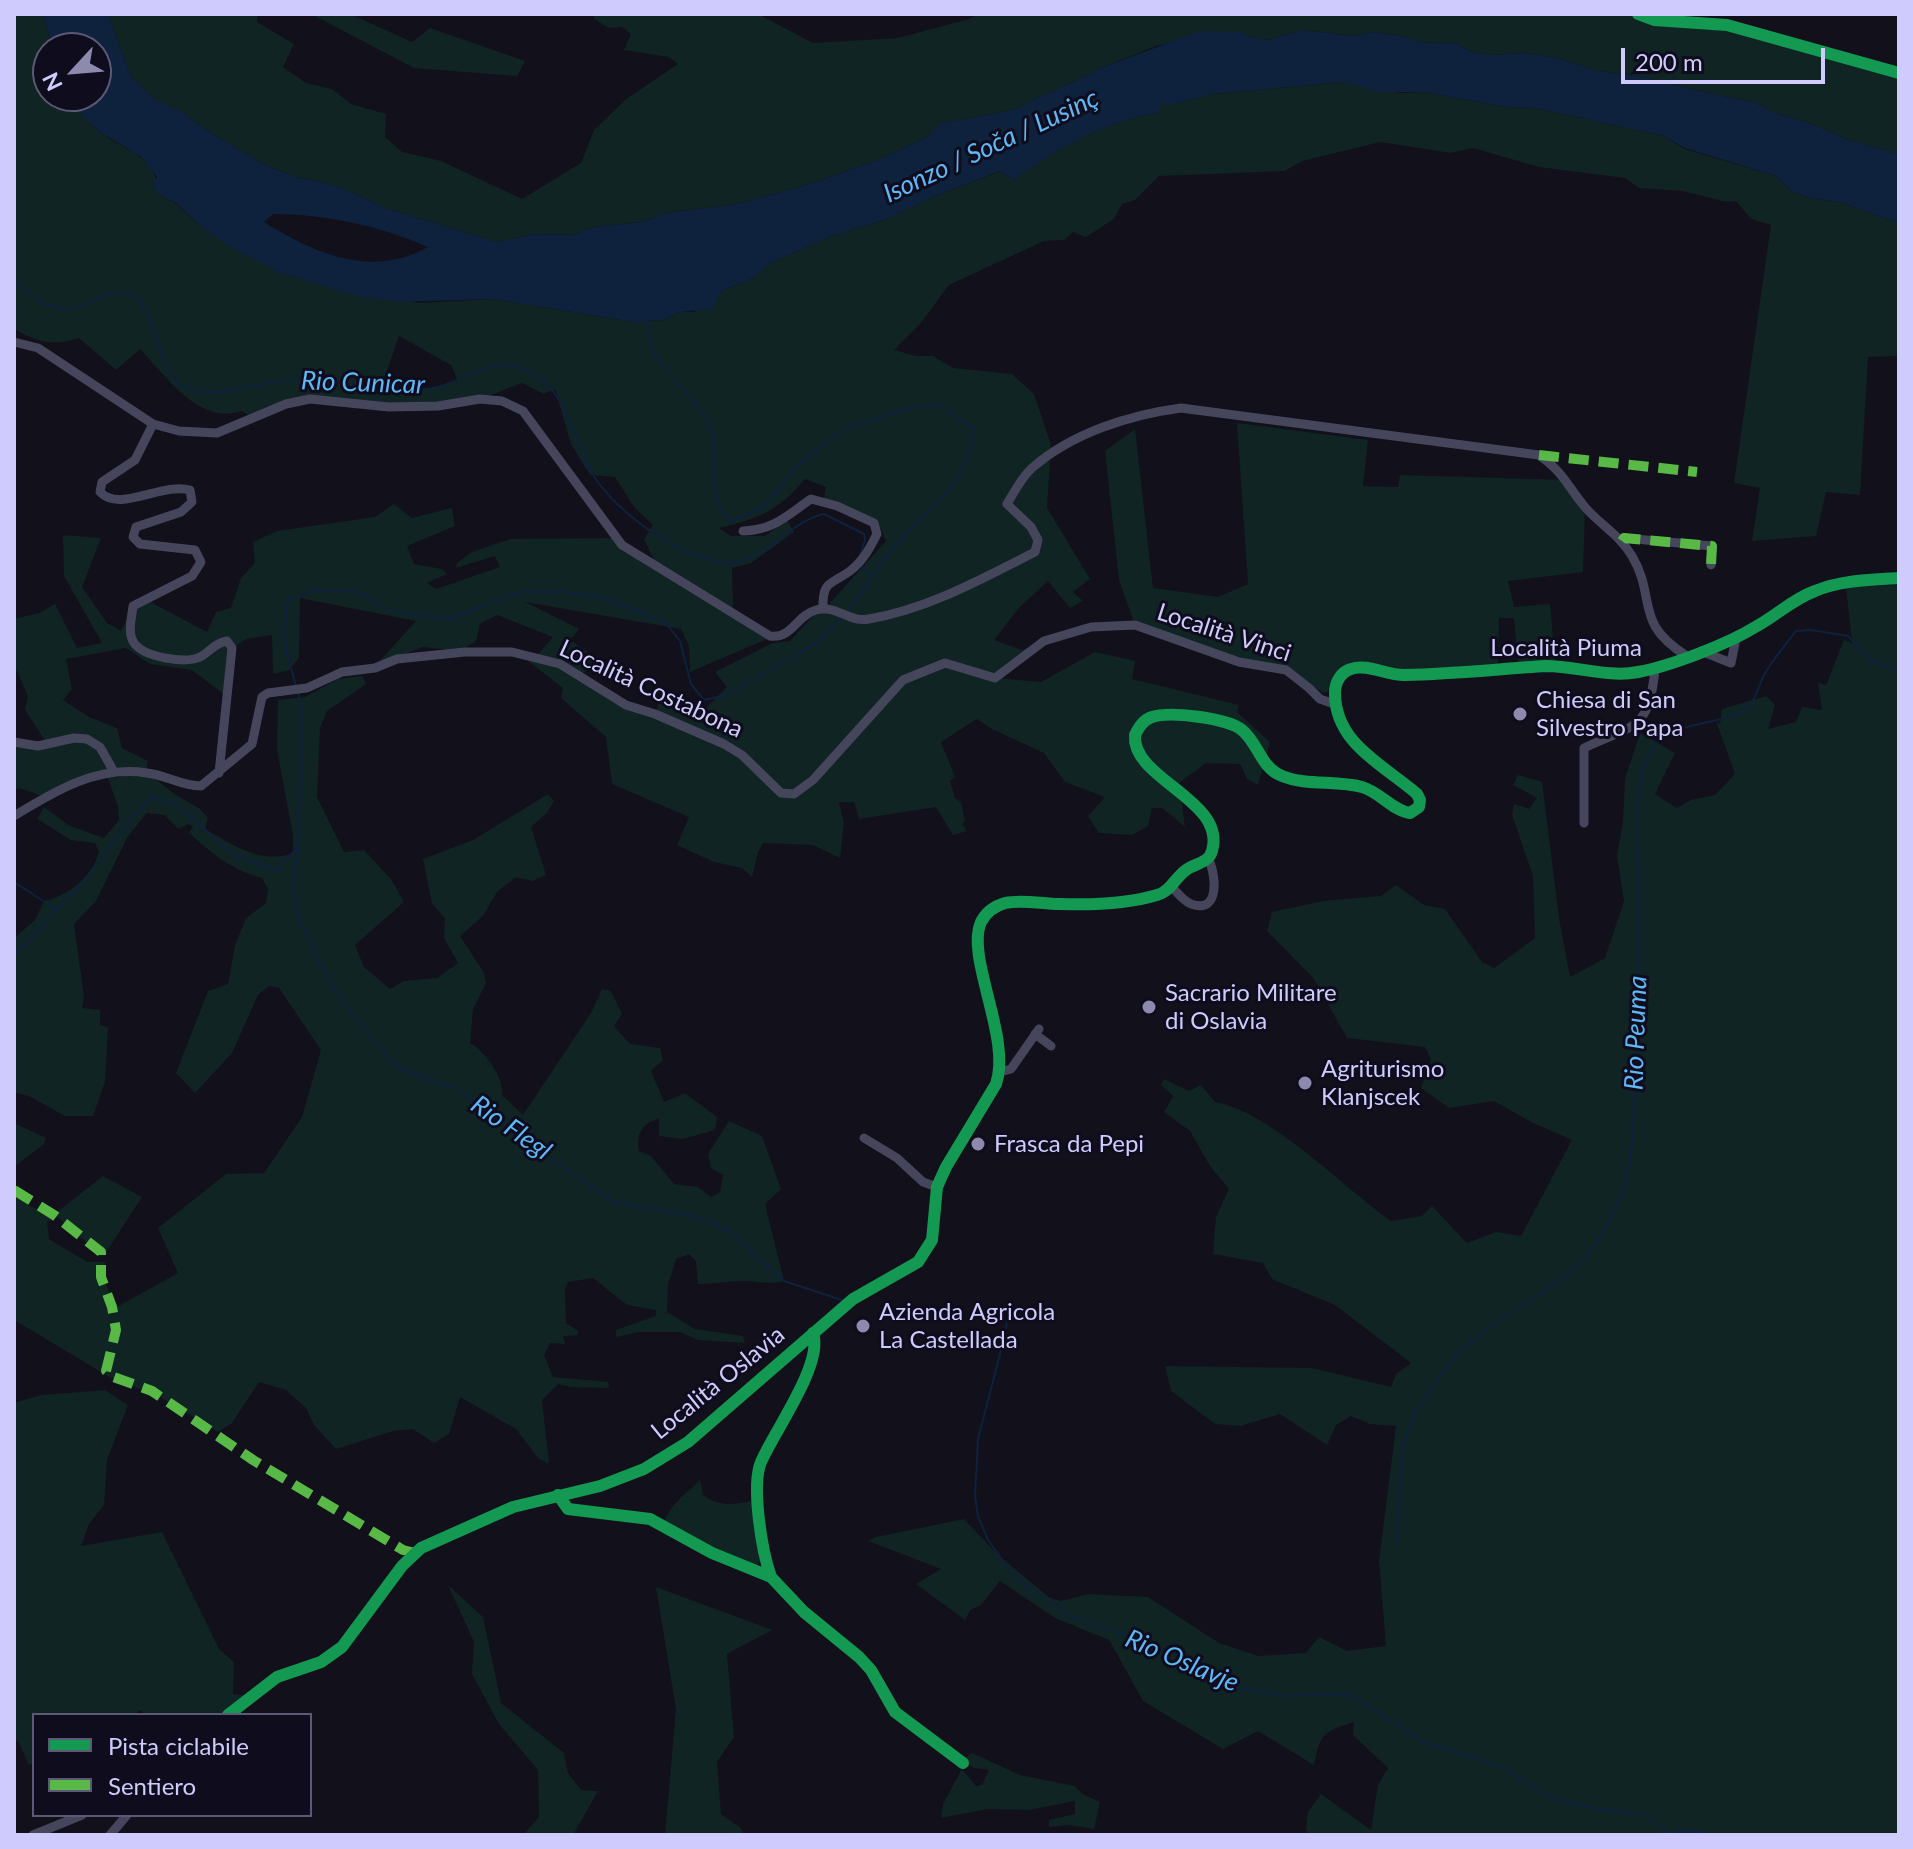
<!DOCTYPE html>
<html>
<head>
<meta charset="utf-8">
<style>
	body { margin:0 }
	#map { position:relative; width:1913px; height:1849px; overflow:hidden; background:#12101a; font-family:Lato,sans-serif }
	canvas { display:block }
	.frame { position:absolute; inset:0; border:16px solid #cfcbfd; pointer-events:none }
	.legend { position:absolute; left:32px; top:1713px; width:280px; height:104px; box-sizing:border-box; background:#0f0d1d; border:2px solid #5c5977; margin:0; padding:10px 14px; list-style:none; font-size:24px; color:#cfcbfd }
	.legend li { display:flex; align-items:center; gap:16px; height:40px }
	.legend b { width:40px; border:2px solid #5c5977 }
	.north { position:absolute; left:32px; top:32px; width:80px; height:80px; box-sizing:border-box; background:#0f0d1d; border:2px solid #5c5977; border-radius:50%; rotate:244deg; font-size:22px; font-weight:700; line-height:32px; text-align:center; color:#cfcbfd }
	.north::after { content:''; display:block; margin:auto; width:28px; height:36px; background:#8d8aae; clip-path:polygon(50% 0,100% 100%,50% 72%,0 100%) }
	.scale { position:absolute; left:1621px; top:48px; width:204px; height:36px; box-sizing:border-box; border:4px solid #cfcbfd; border-top:0; padding-left:10px; font-size:24px; line-height:28px; white-space:nowrap; color:#cfcbfd; -webkit-text-stroke:6px #0f0d1d; paint-order:stroke }
</style>
</head>
<body>
<div id="map">
<canvas width="1913" height="1849"></canvas>
<div class="frame"></div>
<ul class="legend">
<li><b style="height:10px;background:#139951"></b>Pista ciclabile</li>
<li><b style="height:10px;background:#58b947"></b>Sentiero</li>
</ul>
<div class="north">N</div>
<div class="scale">200 m</div>
</div>
<script>
const ctx = document.querySelector('canvas').getContext('2d');
ctx.lineJoin = 'round';
function fill(path, color) {
  ctx.fillStyle = color;
  ctx.fill(path, 'evenodd');
}
function strokePath(path, color, width, dash) {
  ctx.strokeStyle = color;
  ctx.lineWidth = width;
  ctx.lineCap = dash ? 'butt' : 'round';
  ctx.setLineDash(dash || []);
  ctx.stroke(path);
}
function drawText(font, color, halo, rows, align = 'center') {
  ctx.font = font + ' Lato,sans-serif';
  ctx.lineWidth = 6;
  ctx.setLineDash([]);
  ctx.textBaseline = 'middle';
  ctx.strokeStyle = halo;
  ctx.fillStyle = color;
  for (const [text, x, y, turn = 0] of rows) {
    ctx.save();
    ctx.translate(x, y);
    ctx.rotate((+turn || 0) * Math.PI / 180);
    ctx.textAlign = isNaN(turn) ? turn : align;
    if (halo) ctx.strokeText(text, 0, 0);
    ctx.fillText(text, 0, 0);
    ctx.restore();
  }
}
const green = new Path2D(`
	M14 14H43L53 48H48V96H69C79 110 88 123 103 134 130 154 156 155 159 195L175 203 199 225 278 272 312 282 418 303 493 299 633 322 662 320 681 312H694L721 291 756 277 770 263 832 236 884 220 935 196 1001 171 1014 180C1056 146 1105 123 1158 112L1161 104H1174L1212 94 1343 82 1401 93 1424 92 1507 107 1535 108 1664 136 1685 149 1776 176 1793 192 1810 198 1840 202 1899 223V356L1868 357 1860 495 1826 492 1816 536 1752 541 1760 488 1734 483 1771 225 1751 219 1737 202 1722 201 1683 191 1639 188 1625 178 1539 167 1473 148 1451 153 1380 142 1302 161 1285 171 1159 176 1135 200 1122 204 1114 219 1086 237 1073 232 1064 240 1044 241 949 285 920 324 894 350 916 356H933L953 368 1012 374 1034 394 1051 445 1047 508 1090 579 1073 592 1083 601 1070 608 1048 581 1019 608 994 640 1022 650 1044 641 996 678 1041 682 1095 652 1135 661 1132 679 1239 705 1237 712 1270 742 1258 785 1247 779 1240 764 1206 763 1179 783 1185 827 1162 808H1152L1148 826 1132 835 1099 833 1088 816 1105 797 1065 782 1044 753 992 729 977 719 941 742 955 777 950 781 955 798 961 802 965 821 962 824 967 831 953 835 936 807 859 819 854 802H839L844 823 840 858 813 845 763 843 758 852 752 877 742 868 714 862 677 845 689 817 612 784 606 737 561 698 563 688 528 661 535 658 553 637 497 615 480 624 476 641 460 651 423 647 376 665 416 621 300 598 299 658 289 670 273 674 272 635 246 639 232 649 226 696 192 670 150 664 126 648 66 659 72 689 63 700 89 717 117 728 122 748 148 761 146 773 114 772 46 797 19 788 14 790V742L48 745 25 710 28 696 17 671 14 670V619L39 613 55 604 77 648 102 643 64 576 63 535 101 538 82 587 107 623 121 631 133 606 145 599 207 632 216 612 231 608 241 578 255 563 253 542 277 531 375 517 394 504 412 518 452 508 455 526 407 546 414 564 442 569 447 574 427 583 436 589 500 567 495 556 456 568 457 563 472 552 510 539 613 538 646 565 767 639 690 672 689 646 681 629 525 602 579 629 570 640 598 659 580 676C605 701 620 708 655 714L661 697 705 709 727 687 715 672 773 643 790 641 814 615 828 611 830 603 886 541 878 521 823 501 826 487 805 479C777 512 760 518 719 528L731 536H765L787 520 794 532 751 563 732 568 733 609 655 562 644 539 653 525 634 507 615 477 590 475 571 444 555 389 544 394 522 383 480 399 438 406 310 399 253 418 242 411C199 426 166 376 140 349L116 370 79 338C52 347 38 342 14 329ZM399 336 451 365 458 381 431 388H388L384 379Z
	M108 14H257V22L294 44 283 67 306 83 332 89 351 104 386 114 385 137 402 152 441 161 522 199 581 163 594 130 625 100 678 64 669 57 624 50 631 34 622 27 609 28 594 19V14H758L813 43 898 38 969 19 979 14H1627L1650 23 1714 25 1899 77V154L1854 142 1809 123 1778 114 1753 102 1690 89 1644 77 1598 71 1554 57 1524 53 1490 55 1472 52 1457 44 1420 42 1396 35 1371 32 1354 36 1302 30 1269 40 1250 37 1172 42 1156 46 1106 66 1013 110 939 124 928 137 875 161 813 183 733 205 672 212 641 222 595 227 572 235 534 234 497 242 388 209 334 185 296 177 265 165 208 131 185 114 153 98 131 77Z
	M316 14H350L412 42 430 28 525 61 517 76 414 68 315 16Z
	M1237 423 1368 440 1363 486 1398 487 1400 475 1566 480 1585 508 1583 572 1508 581 1514 607 1550 604 1555 660 1518 663 1514 618H1499L1498 669 1406 675 1353 668 1336 687 1324 693 1286 670 1257 666 1135 625 1119 580 1105 451 1135 429 1153 588 1218 597 1248 584Z
	M1899 585V1835H1310L1306 1830 1308 1812 1321 1794 1371 1830 1378 1785 1388 1768 1353 1735 1354 1722C1324 1731 1320 1734 1314 1765L1258 1731 1223 1749 1143 1701 1109 1640 1055 1618 1000 1581 981 1605 970 1610 965 1620 916 1584 941 1569 868 1541 876 1537 964 1519 998 1555 1050 1598 1061 1601 1088 1594 1148 1597 1219 1643 1258 1656 1306 1653 1319 1637 1347 1651 1386 1646 1379 1561 1396 1426 1370 1424 1351 1416 1336 1425 1327 1445 1280 1414 1240 1426 1215 1424 1171 1391 1165 1366 1312 1368 1391 1387 1396 1374 1411 1363 1335 1305 1272 1279 1263 1263 1213 1254 1216 1217 1229 1189 1210 1166 1190 1131 1164 1112 1173 1096 1161 1085 1164 1079 1189 1091 1201 1085 1215 1102C1271 1112 1343 1187 1391 1221L1422 1216 1432 1206 1467 1243 1496 1232 1521 1236 1572 1140 1531 1122 1494 1101 1449 1108 1421 1088 1431 1059 1425 1047 1347 1038 1314 979 1267 931 1272 912 1323 901 1381 896 1396 885 1424 905 1445 909 1482 962 1494 968 1535 938 1533 876 1512 815 1514 804 1529 809 1537 798 1513 785 1518 775 1542 782 1559 918 1570 977 1605 958 1624 901 1617 856 1623 821 1625 779 1640 733 1675 753 1655 794 1677 808 1691 800 1715 795 1735 774 1716 721 1720 724 1722 709 1766 696 1775 705 1768 729 1796 722 1802 707 1822 710 1818 683 1826 685 1844 640 1852 643 1846 587Z
	M362 676 366 684 327 711 320 728 317 797 344 852 364 850 391 879 404 902 355 945 364 967 390 989 404 981 437 978 458 963 444 938 445 918 432 904 423 859 473 840 548 794 554 801 547 813 531 827 546 875 532 881 516 877 497 892 483 916 460 936 484 973 486 983 473 1009 470 1043C485 1051 504 1077 502 1095L523 1115 591 1013 602 989 611 991 622 1014 614 1026 630 1044 660 1048 663 1060 651 1071 664 1102 685 1093 717 1117 715 1130 683 1139 659 1136V1118C642 1124 636 1133 639 1151L651 1156 674 1184 698 1187 711 1197 720 1192 723 1175 711 1168 708 1154 729 1121 762 1136 781 1189 765 1204 784 1281C770 1285 758 1281 744 1281 729 1281 714 1284 698 1284L696 1261 689 1254 676 1259 668 1285 667 1312 695 1329 743 1336 745 1343 698 1340 680 1332H639L616 1337V1330L656 1316V1310L627 1305 593 1278 568 1282 565 1289 566 1323 578 1331V1335L563 1336 565 1344 550 1343 544 1355 553 1377 608 1382 609 1388 571 1387 558 1384 542 1400 549 1464 538 1458 516 1429 460 1397 449 1434 434 1443 413 1429 393 1431 336 1449 314 1425 306 1408 286 1390 259 1382 232 1423 218 1432 160 1397 111 1378 14 1320V1193L25 1203 47 1215 57 1212 103 1176 142 1197 103 1257 57 1217 47 1222 49 1239 87 1262H105L104 1278 115 1308 178 1273 158 1228 226 1174 264 1173 302 1117 321 1050 279 988 269 986 258 995 232 1053 195 1093 176 1073 208 991 228 984 235 945 246 918 266 903 268 889 262 878C232 870 211 853 189 833L193 826 188 824 178 829 165 815 147 813 128 836 96 901 74 924 84 997 82 1008 100 1010V1025L108 1027 105 1082 93 1116H65L31 1097 14 1092V938L35 920 44 901C69 895 92 877 99 852L95 843 71 840 37 819 44 807 70 826 104 838 119 820 118 807 108 778 134 775 154 778 173 793 200 809 208 818 205 829C232 844 261 865 293 853V835L277 750 278 700 305 697 338 679Z
	M14 1123 46 1138 44 1144 14 1167Z
	M105 1390 128 1405 107 1460 104 1505 89 1524 81 1546 162 1532 219 1649 234 1662 233 1694 249 1696 228 1715H145L141 1710 133 1715H34V1763L29 1765 18 1741H14V1403L41 1395Z
	M700 1480 703 1495C722 1509 737 1503 758 1500L763 1557 753 1570 663 1526C669 1504 684 1496 700 1480Z
	M448 1585 483 1617 501 1703 564 1753 568 1773 581 1790 598 1791 573 1835H523L539 1817 538 1770 499 1724 472 1674 474 1642Z
	M656 1587 772 1630 727 1654 734 1737 717 1762 721 1814 741 1828 744 1835H665L676 1709Z
	M972 1753 1020 1775 1075 1786 1082 1794 1100 1802 1094 1829 1069 1825 1049 1827V1820L1075 1814V1801L1029 1810 988 1809 941 1818 943 1804 962 1769 976 1786 982 1785 989 1770 974 1768 966 1762 965 1758Z`);
const water = new Path2D(`
	M43 14H108L131 77 153 98 185 114 208 131 265 165 296 177 334 185 388 209 497 242 534 234 572 235 595 227 641 222 672 212 733 205 813 183 875 161 928 137 938 124 1013 110 1106 66 1200 31 1241 32 1250 37 1269 40 1302 30 1354 36 1371 32 1396 35 1420 42 1457 44 1472 52 1490 55 1524 53 1554 57 1598 71 1644 77 1690 89 1753 102 1778 114 1809 123 1854 142 1899 154V223L1840 202 1810 198 1793 192 1776 176 1685 148 1664 136 1535 108 1507 107 1424 92H1379L1343 82 1212 94 1174 104H1162L1158 112C1105 123 1056 147 1014 180L1000 171 935 196 884 220 832 236 770 263 756 277 721 291 712 309 681 312 662 320 633 322 493 299 399 302 357 296 278 272 229 246 199 225 176 203 159 195 153 183 157 177 141 157 103 134 86 120 69 96H96V48H53ZM273 214C325 214 380 226 428 247 371 279 314 253 264 222Z`);
const stream = new Path2D(`
	M14 281C84 345 84 279 134 295 160 317 153 360 177 382 201 403 246 386 274 382 325 376 377 391 428 389 456 386 482 362 510 366 566 373 571 440 595 478 619 514 687 565 733 562 769 559 790 521 824 514L864 534 865 540 860 555
	M647 320C648 331 650 346 656 356 670 380 696 398 709 424 725 459 700 497 731 521L764 507 803 460 848 427 910 408 938 405 975 429C965 494 925 508 888 554 873 572 863 594 848 611
	M861 565 869 575
	M296 686 283 640 288 600 314 590 359 592 390 611 450 619 518 592H567L607 599 665 622 680 641 691 684 704 700 726 695 818 642 841 618
	M298 848 293 887 298 915 317 958 338 995 392 1063 420 1077 455 1088 514 1134 613 1201 705 1219 730 1232 784 1281 842 1300
	M14 882 57 910
	M14 956 82 883 133 816 151 798 173 802 234 855 276 871 298 847C298 795 306 743 298 692
	M1008 1306 1006 1331 978 1439 975 1496 978 1516 988 1540 1009 1569 1030 1590 1072 1617 1185 1657 1242 1688 1283 1696 1336 1694 1352 1696 1426 1743 1501 1766 1549 1797 1587 1807 1645 1815 1668 1833 1691 1830 1711 1835
	M1397 1543C1400 1505 1397 1459 1411 1423 1429 1380 1468 1340 1506 1315 1526 1302 1548 1291 1567 1275 1589 1256 1607 1228 1619 1201 1631 1174 1632 1142 1634 1112 1641 1030 1638 947 1638 864 1638 833 1634 785 1648 756 1666 717 1720 729 1748 707 1756 700 1759 684 1764 675 1773 659 1785 645 1796 631L1811 630 1848 636 1870 660 1899 670`);
const minor = new Path2D(`
	M1638 14 1654 20 1727 25 1899 73
	M14 342 38 348 153 424 179 431 217 433 286 404 310 399 389 407 438 406 480 399 502 401 523 411 622 545 770 636C792 639 797 615 816 610 836 604 849 623 869 619 928 609 982 579 1035 552L1038 540 1031 527 1007 504C1014 492 1022 477 1032 468 1072 433 1129 415 1181 408L1539 455C1564 473 1566 484 1584 506 1599 524 1620 535 1632 556 1657 598 1633 623 1687 656
	M153 424 135 460 102 482 100 492C120 513 162 482 190 490L192 502 181 512 136 527 133 537 140 544 195 550 201 562 192 576 133 606C132 617 127 633 134 643 144 657 184 664 200 657 210 652 214 643 227 641L232 648 219 773
	M743 531C774 530 786 516 811 499L837 506 874 523 877 534C870 548 863 561 850 571 831 585 822 580 823 609
	M1622 541 1624 538 1712 546 1711 565
	M1701 651 1731 663 1736 638
	M14 742 38 746 74 738 87 739 100 747 114 772
	M14 816C55 791 97 765 147 773 166 775 181 786 201 786L252 744 262 697 268 693 307 688 342 672 375 668 397 659 465 652H512L560 664 626 705 655 714 724 744 742 755 781 793 794 794 813 780 903 680 945 663 995 678 1044 641 1091 627 1135 625 1239 662 1286 670 1309 688 1320 699 1337 705
	M1584 823V748C1636 724 1649 730 1655 669
	M1171 886C1177 892 1183 901 1191 904 1221 915 1216 873 1208 858
	M1035 1034 1051 1046
	M1000 1072 1011 1069 1039 1029
	M864 1138 897 1158 923 1182 937 1187
	M558 1495 568 1509 650 1519 712 1553 771 1577 804 1612 859 1657 871 1670 895 1712 963 1763
	M771 1577C762 1552 751 1486 761 1462 773 1433 824 1364 813 1333
	M228 1715 277 1677 321 1662 342 1647 402 1566 421 1548 513 1507 600 1486 644 1469 688 1442 853 1299 918 1262 932 1240 937 1187 946 1167 996 1084C1012 1039 965 956 981 922 986 912 995 906 1005 903 1022 899 1042 904 1060 904 1090 905 1127 904 1157 895 1172 891 1176 875 1189 868 1198 863 1209 862 1212 851 1227 800 1131 779 1135 735 1139 727 1143 720 1152 717 1170 711 1227 718 1242 730 1259 744 1260 767 1282 776 1307 786 1336 780 1362 787 1380 792 1393 811 1410 813L1419 807 1420 800 1417 794C1384 765 1335 744 1335 693 1335 682 1341 672 1351 669 1367 663 1388 676 1405 675 1452 674 1499 669 1546 666 1577 666 1608 678 1638 672 1671 666 1728 644 1757 626 1777 615 1793 599 1815 591 1842 580 1870 580 1899 578
	M33 1835 82 1815
	M110 1835 127 1815`);
const quiet = new Path2D(`
	M1539 455 1697 472
	M1622 541 1624 538 1712 546 1711 565
	M14 1190 54 1215 101 1252V1277L112 1307 116 1330 106 1371 111 1376 152 1391 253 1460 403 1550 415 1553`);
const cycleway = new Path2D(`
	M1638 14 1654 20 1727 25 1899 73
	M558 1495 568 1509 650 1519 712 1553 771 1577 804 1612 859 1657 871 1670 895 1712 963 1763
	M771 1577C762 1552 751 1486 761 1462 773 1433 824 1364 813 1333
	M228 1715 277 1677 321 1662 342 1647 402 1566 421 1548 513 1507 600 1486 644 1469 688 1442 853 1299 918 1262 932 1240 937 1187 946 1167 996 1084C1012 1039 965 956 981 922 986 912 995 906 1005 903 1022 899 1042 904 1060 904 1090 905 1127 904 1157 895 1172 891 1176 875 1189 868 1198 863 1209 862 1212 851 1227 800 1131 779 1135 735 1139 727 1143 720 1152 717 1170 711 1227 718 1242 730 1259 744 1260 767 1282 776 1307 786 1336 780 1362 787 1380 792 1393 811 1410 813L1419 807 1420 800 1417 794C1384 765 1335 744 1335 693 1335 682 1341 672 1351 669 1367 663 1388 676 1405 675 1452 674 1499 669 1546 666 1577 666 1608 678 1638 672 1671 666 1728 644 1757 626 1777 615 1793 599 1815 591 1842 580 1870 580 1899 578`);
const markers = [
	[1520,714,8,"#8d8aae"],
	[1149,1007,8,"#8d8aae"],
	[1305,1083,8,"#8d8aae"],
	[978,1144,8,"#8d8aae"],
	[863,1326,8,"#8d8aae"]
];
const streetNames = [
	["Località Vinci",1224,633,18],
	["Località Piuma",1566,648],
	["Località Costabona",651,689,25],
	["Località Oslavia",718,1383,-39]
];
const poiNames = [
	["Chiesa di San",1536,700],
	["Silvestro Papa",1536,728],
	["Sacrario Militare",1165,993],
	["di Oslavia",1165,1021],
	["Agriturismo",1321,1069],
	["Klanjscek",1321,1097],
	["Frasca da Pepi",994,1144],
	["Azienda Agricola",879,1312],
	["La Castellada",879,1340]
];
const waterNames = [
	["Isonzo / Soča / Lusinç",991,146,-25],
	["Rio Cunicar",363,383,2],
	["Rio Peuma",1636,1033,-88],
	["Rio Flegl",511,1128,35],
	["Rio Oslavje",1182,1661,23]
];
fill(green, '#102424');
fill(water, '#0e213d');
strokePath(stream, '#0e213d', 2);
strokePath(minor, '#45465b', 9);
strokePath(quiet, '#58b947', 10, [20, 10]);
strokePath(cycleway, '#139951', 12);
for (const [x, y, r, color] of markers) {
  const dot = new Path2D();
  dot.arc(x, y, r, 0, 2 * Math.PI);
  ctx.fillStyle = color;
  ctx.fill(dot);
  strokePath(dot, '#0f0d1d', 3);
}
drawText('24px', '#cfcbfd', '#0f0d1d', streetNames);
drawText('24px', '#cfcbfd', '#0f0d1d', poiNames, 'left');
drawText('italic 26px', '#5eb8f8', '#0f0d1d', waterNames);
</script>
</body>
</html>
